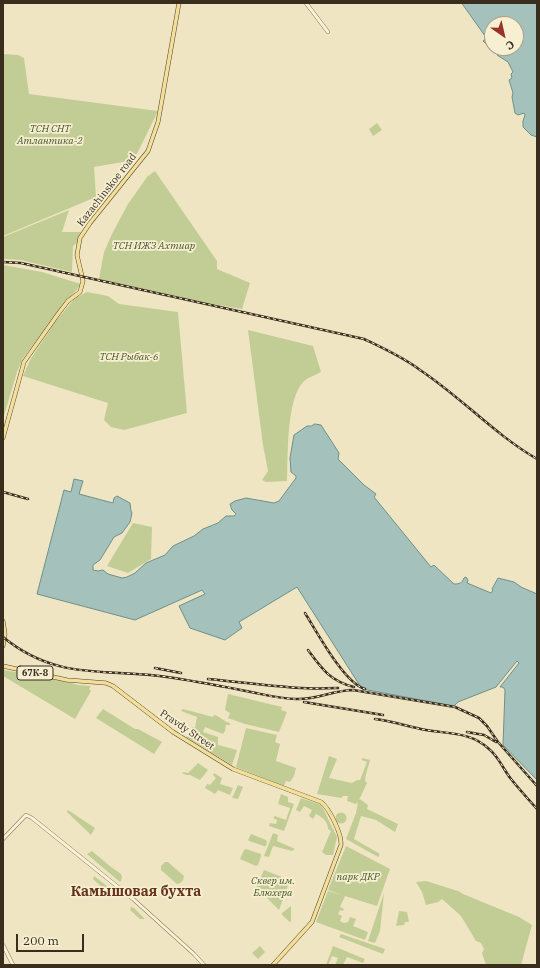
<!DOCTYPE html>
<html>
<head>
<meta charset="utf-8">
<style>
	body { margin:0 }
	#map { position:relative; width:540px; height:968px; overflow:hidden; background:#efe5c2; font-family:"IBM Plex Serif",serif }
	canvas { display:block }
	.frame { position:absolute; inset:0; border:4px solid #392d1e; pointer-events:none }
	.north { position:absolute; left:484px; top:16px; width:40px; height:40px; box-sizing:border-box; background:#f6efd2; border:1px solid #aaa18a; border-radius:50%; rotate:146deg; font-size:11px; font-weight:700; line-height:16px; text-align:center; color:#392d1e }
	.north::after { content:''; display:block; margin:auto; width:14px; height:18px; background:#993128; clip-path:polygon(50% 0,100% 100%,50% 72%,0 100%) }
	.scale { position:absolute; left:16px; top:934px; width:68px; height:18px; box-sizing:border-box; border:2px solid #392d1e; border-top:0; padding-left:5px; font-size:12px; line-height:14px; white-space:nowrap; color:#392d1e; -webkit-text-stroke:3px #f6efd2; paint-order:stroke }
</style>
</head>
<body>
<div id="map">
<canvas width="540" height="968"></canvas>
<div class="frame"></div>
<div class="north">С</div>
<div class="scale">200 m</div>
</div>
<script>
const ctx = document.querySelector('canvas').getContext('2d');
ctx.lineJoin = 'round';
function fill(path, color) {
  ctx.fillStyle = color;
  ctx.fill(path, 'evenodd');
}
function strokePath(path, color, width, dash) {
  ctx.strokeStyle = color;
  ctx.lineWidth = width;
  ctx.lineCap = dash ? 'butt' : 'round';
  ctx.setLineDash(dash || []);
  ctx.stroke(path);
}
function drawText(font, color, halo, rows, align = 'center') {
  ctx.font = font + ' "IBM Plex Serif",serif';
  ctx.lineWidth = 3.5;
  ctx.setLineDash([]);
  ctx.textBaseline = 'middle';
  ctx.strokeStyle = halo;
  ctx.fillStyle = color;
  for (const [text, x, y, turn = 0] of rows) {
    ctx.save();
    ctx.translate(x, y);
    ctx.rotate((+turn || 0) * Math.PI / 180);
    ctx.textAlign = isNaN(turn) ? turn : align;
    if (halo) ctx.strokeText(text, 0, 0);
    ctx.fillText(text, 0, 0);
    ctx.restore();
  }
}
const green = new Path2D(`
	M3 54 18 55 24 58 29 94 158 111 134 160 94 167 96 197 3 236Z
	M377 123 382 130 373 136 369 129Z
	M155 171 217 261V269L250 283 242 309 207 303 99 279 104 252 112 234 128 204 147 177Z
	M69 210 62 232H81L77 243 73 246 72 272 20 260 3 259V237Z
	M3 265 42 272 81 284 23 358 17 372 3 419Z
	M87 292 108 296 119 304 178 312 187 413 124 430 111 427 104 420 108 403 23 376 30 360 55 322 75 298Z
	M248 330 313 346 321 372C316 375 309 377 304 381 286 398 288 457 287 481L266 482 262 480 268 471 263 445Z
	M133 523 152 527 151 559 128 573 107 566Z
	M3 670 41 676 75 684 78 685 91 686 89 689 91 691 75 719 3 676Z
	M228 694 282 707 281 710 287 712 279 732 245 724 228 718 230 713 225 710Z
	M103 709 135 729H138L162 742 154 754 96 718Z
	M183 709 213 717 214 715C220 716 224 722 230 723V725H226L225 731 223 734 205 727 203 732 218 737V745L237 750 232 765 186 737 191 735 192 727 195 728 197 717 181 711Z
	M246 728 277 735 275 742 280 744 276 761 296 768 294 776 290 782 286 781 284 786 236 767Z
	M329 756 337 759 329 778 352 783 357 780H360L367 762 362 760V758L370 760 366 774 365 781 367 783 359 800 360 799 368 805 367 809 398 824 395 832 376 820 361 816 354 839 380 854 378 857 346 839 356 813 358 802 356 804 347 801 348 796H343L341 798 317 794Z
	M198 763 208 770 200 780 190 775H186L182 773 183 772 188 773Z
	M214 773 222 778 220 784 233 788 230 795 218 790 215 794 205 788 207 784 210 785 216 778 213 775Z
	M238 785 243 787 238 799 232 798Z
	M281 794 288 797V802L294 804 284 831 269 826 270 823 276 824 277 820 273 818 275 816 286 820 290 808 278 804Z
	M301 798 319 804 323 808 337 837 333 855H326L322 852 331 831 328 829C328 821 322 817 316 814L313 819 309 816 312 810 304 806 300 812 296 810Z
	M68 810 95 828 91 835 67 812Z
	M335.5 818a5.5 5.5 0 1 1 11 0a5.5 5.5 0 1 1-11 0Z
	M273 833 278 835 277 841 295 849 292 851 273 846 269 857 264 856Z
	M251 834 266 840 267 842 266 846H264L249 841 248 840Z
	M346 846 390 869 377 906 345 896 340 907 344 909 343 911 340 910 338 914 342 916 340 921 344 923 348 922 350 917 356 919 353 926 368 932 365 940 316 922 328 891 342 895 328 890Z
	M246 849 261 854V856L258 865 256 866 240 859 244 850Z
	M92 851 111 867 121 874 122 877 121 881 120 882 88 855 87 854Z
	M165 862H168L184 876C183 881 182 883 177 884L161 870V866Z
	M264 870 290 880 279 910 263 894 255 891Z
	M94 876 116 893 113 897 93 879Z
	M426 881 458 891 463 894 519 917 532 925 521 965H486L482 953 484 949 481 943 476 941 461 916 442 899 438 902 426 905 422 892 416 882Z
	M384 893 380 931 375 943 368 941Z
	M291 906V922H290L282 915V913Z
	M131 907 134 908 145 919H140L130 910Z
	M399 911 407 912 409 922H405L404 925 396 926Z
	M341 934 385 949 383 954 339 937Z
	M260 946 265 952 258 959 252 953Z
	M333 946 365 959 363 963 347 957 343 965H335L338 958 332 956 328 965H326Z`);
const water = new Path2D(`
	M462 3H537V137L531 135 523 127V121L525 115 524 113 518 115 515 113 512 97 513 93 509 80 512 78 511 74 513 72 508 62 497 55 499 52 496 48H516V24H492V44L490 42 486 44 483 41 486 38Z
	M315 424 321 425 339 453 338 459 364 485 376 494 374 497 431 567 434 565 436 567 454 584C460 584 462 583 464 578L466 577 468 580 467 583 491 593 493 590 492 589 498 578 514 582 521 587 537 594V780L503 745 505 690 503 687H500L519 663 517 661 496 687 458 702 454 706 362 689 297 587 239 622 242 628 225 640 190 628 179 606 205 594 202 590 135 620 37 594 64 490 71 492 74 479 83 481 79 494 113 503 114 498 117 496 130 503 131 511 132 513 130 522 122 533 114 537 100 560 93 565V570L98 571 103 570 108 574 122 578 127 577 135 573 146 563 165 555 173 546 194 536 203 529 218 523 226 516H234L236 514 232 510 230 504 235 501 246 498 274 503 279 501 296 478V476L291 472 290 458 294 435 307 426H311Z`);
const minor = new Path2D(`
	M306 3 328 32
	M3 839 26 815 32 818 133 899 194 954 204 965
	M3 945 13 965`);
const major = new Path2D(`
	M3 438 24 362 58 314 68 301 80 292 83 281 77 255 80 238 90 223 148 151 158 122 179 3
	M3 621 5 634 3 646
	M3 666 67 680 106 683 113 686 173 732 233 769 321 802C329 808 342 834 341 845L312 922 273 965`);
const rail = new Path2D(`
	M3 262 21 263 364 339C383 348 403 357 420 370 461 397 494 434 537 459
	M3 492 28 499
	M305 613C317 632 344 683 365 689
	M3 637C59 683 109 667 174 678 200 682 226 687 251 692 266 695 281 699 296 699 316 700 334 690 353 690L455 707 479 718 487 726 498 742 537 786
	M308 650C322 669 330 681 354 687
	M155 668 181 673
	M208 679C239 682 270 686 301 688 313 689 326 688 338 688
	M304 702 383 715
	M375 719C392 721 409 727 426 730 449 734 471 732 489 749 499 757 503 769 511 779 519 789 528 799 537 809
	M467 732 484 735 496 742`);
const shields = [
	[35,673,36]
];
const shieldNames = [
	["67К-8",35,673]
];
const parkNames = [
	["ТСН СНТ",50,129],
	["Атлантика-2",50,141],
	["ТСН ИЖЗ Ахтиар",154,246],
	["ТСН Рыбак-6",129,357],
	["парк ДКР",358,877],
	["Сквер им.",273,881],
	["Блюхера",273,893]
];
const streetNames = [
	["Kazachinskoe road",107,190,-52],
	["Pravdy Street",187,730,34]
];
const districtNames = [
	["Камышовая бухта",136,892]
];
fill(green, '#c2cd96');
fill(water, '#a5c1bb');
strokePath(water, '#6c908a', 1);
strokePath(minor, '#897759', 4);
strokePath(major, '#57442e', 4.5);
strokePath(minor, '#f9f2d6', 3);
strokePath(major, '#f2df9a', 3.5);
strokePath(rail, '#392d1e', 2.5);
strokePath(rail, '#f6efd2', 1, [3]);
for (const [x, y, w] of shields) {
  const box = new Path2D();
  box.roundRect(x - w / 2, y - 7, w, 14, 3);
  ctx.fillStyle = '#f6efd2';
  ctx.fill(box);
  strokePath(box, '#392d1e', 1);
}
drawText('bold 9px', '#392d1e', null, shieldNames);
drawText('italic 10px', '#445524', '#f6efd2', parkNames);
drawText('10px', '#392d1e', '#f6efd2', streetNames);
drawText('bold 14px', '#66321c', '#f6efd2', districtNames);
</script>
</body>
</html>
